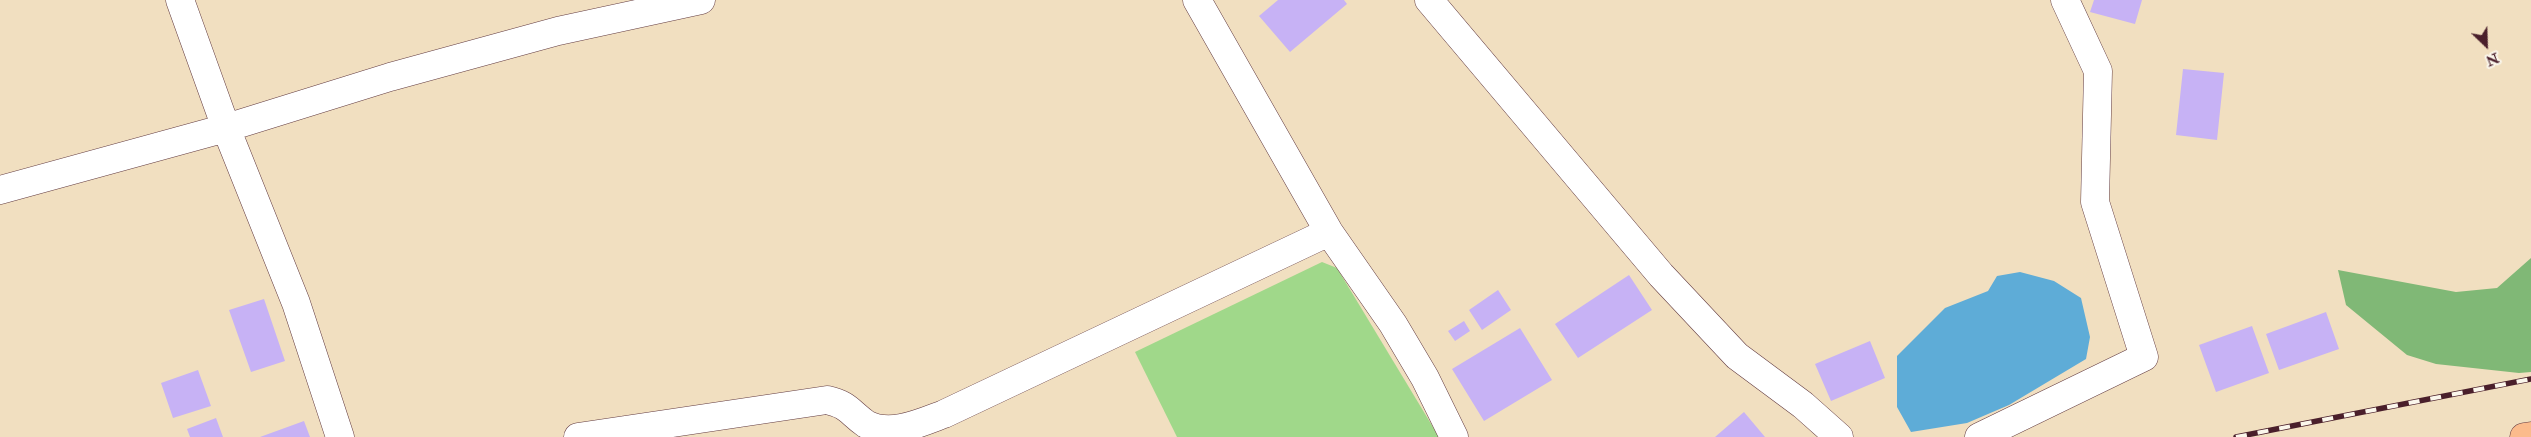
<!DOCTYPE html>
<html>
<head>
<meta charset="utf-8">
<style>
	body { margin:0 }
	#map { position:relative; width:2531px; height:437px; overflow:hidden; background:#f1dfc0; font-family:"IM FELL Double Pica",serif }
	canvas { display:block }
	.north { position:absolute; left:2461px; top:20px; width:50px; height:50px; -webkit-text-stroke:4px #fbf7ec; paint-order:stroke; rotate:156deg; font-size:14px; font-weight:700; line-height:20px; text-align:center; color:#4a1f2b }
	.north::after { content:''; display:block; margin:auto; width:18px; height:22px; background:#4a1f2b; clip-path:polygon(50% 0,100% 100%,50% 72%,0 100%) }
</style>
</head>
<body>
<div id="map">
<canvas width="2531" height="437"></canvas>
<div class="north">N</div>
</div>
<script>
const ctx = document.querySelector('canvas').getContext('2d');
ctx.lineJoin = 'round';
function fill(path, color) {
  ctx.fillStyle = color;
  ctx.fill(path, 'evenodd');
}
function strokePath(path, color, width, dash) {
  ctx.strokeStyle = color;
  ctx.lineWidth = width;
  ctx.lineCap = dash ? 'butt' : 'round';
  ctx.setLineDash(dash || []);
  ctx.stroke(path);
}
const green = new Path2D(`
	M1322 262 1337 268 1439 437H1177L1135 352Z`);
const forest = new Path2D(`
	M2531 258V372L2519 373 2436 364 2407 355 2346 305 2338 270 2456 292 2497 288Z`);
const water = new Path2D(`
	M2020 272 2054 281 2081 298 2090 337 2086 359 2009 405 1967 423 1911 432 1897 407V356L1945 308 1988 291 1997 276Z`);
const building = new Path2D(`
	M1278 0H1344L1347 4 1290 52 1259 16Z
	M2094 0H2142L2135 24 2090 12Z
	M2183 69 2224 73 2217 140 2176 135Z
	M1629 275 1652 310 1578 358 1555 324Z
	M1498 290 1511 310 1482 330 1469 310Z
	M264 299 285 361 251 372 229 310Z
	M2326 312 2339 349 2279 370 2266 334Z
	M1464 321 1470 331 1455 341 1448 331Z
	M2252 326 2269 373 2216 392 2199 345Z
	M1520 328 1552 380 1484 421 1452 369Z
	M1870 341 1885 378 1831 401 1815 364Z
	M198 370 211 406 173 418 161 383Z
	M1744 412 1765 437H1715Z
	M216 418 223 437H190L187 429Z
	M304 421 310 437H260Z`);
const minor = new Path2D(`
	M180 0 226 128 296 303 340 437
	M1197 0 1329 232 1393 324 1425 378 1454 437
	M1429 0 1661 275 1737 356 1803 405 1839 437
	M0 190 226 128 390 77 558 31 701 0
	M578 437 827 400C849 405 849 412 866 424 890 437 920 423 944 414L1329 232
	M1979 437 2144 357 2095 202 2098 71 2065 0`);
const major = new Path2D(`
	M2524 437 2531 436`);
const rail = new Path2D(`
	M2236 437 2531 379`);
fill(green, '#a0d88a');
fill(forest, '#80b876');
fill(water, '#5eacd7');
fill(building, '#c7b2f5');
strokePath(minor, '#633c41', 29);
strokePath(major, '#633c41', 29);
strokePath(minor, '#fff', 28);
strokePath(major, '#fbbb8c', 28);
strokePath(rail, '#4a1f2b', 5.5);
strokePath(rail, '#fbf7ec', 4, [11]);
</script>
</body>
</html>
